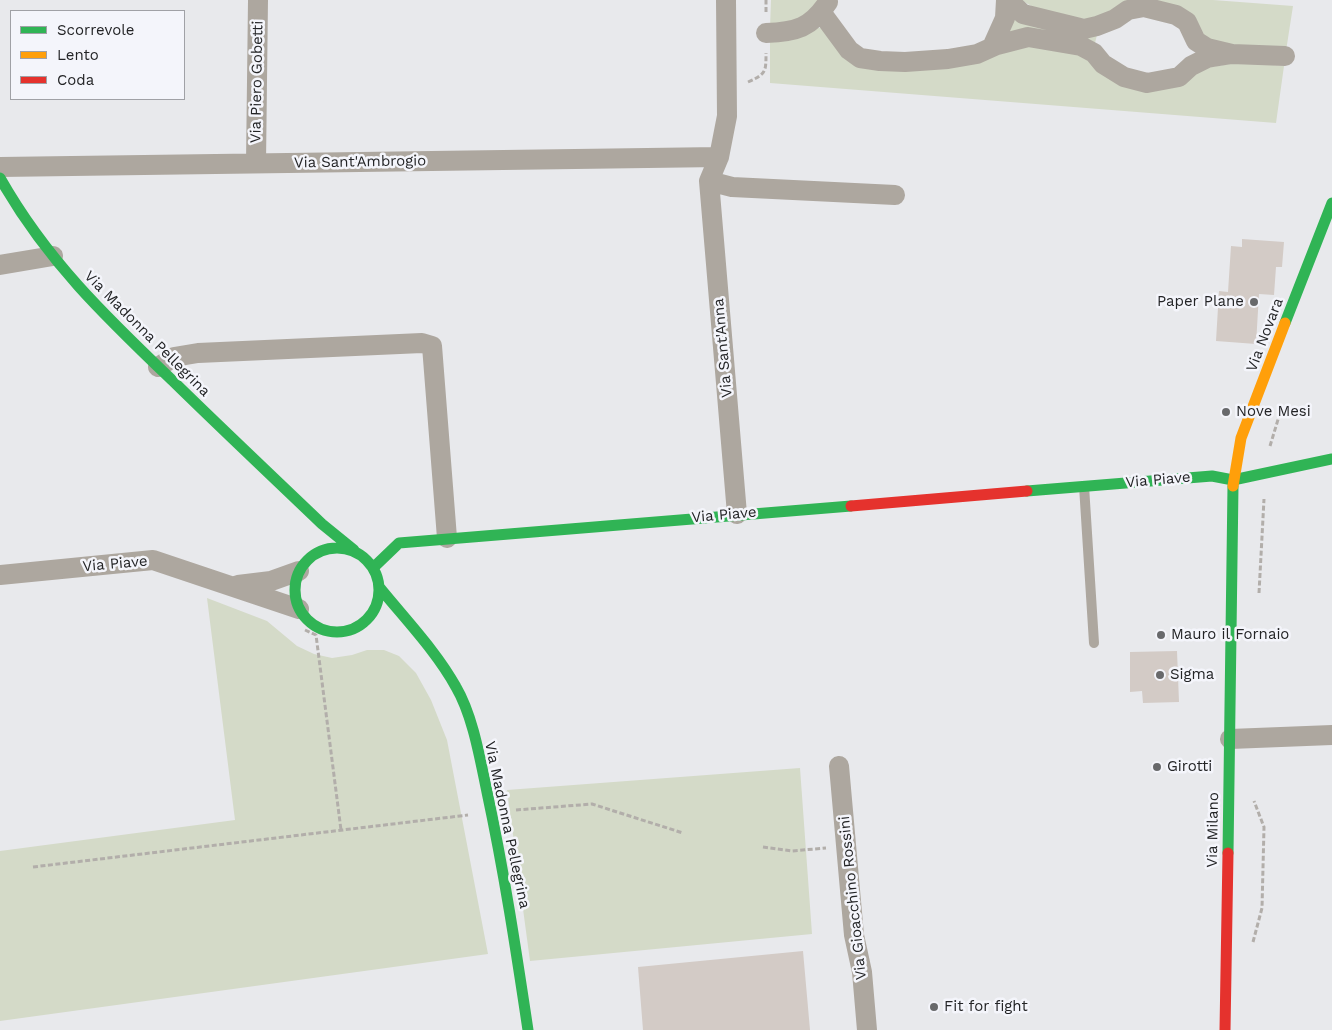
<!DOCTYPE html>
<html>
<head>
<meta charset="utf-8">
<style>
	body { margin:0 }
	#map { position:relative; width:1332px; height:1030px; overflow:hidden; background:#e8e9ec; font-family:"Work Sans",sans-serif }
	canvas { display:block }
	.legend { position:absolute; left:10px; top:10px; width:175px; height:90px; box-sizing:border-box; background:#f4f5fb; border:1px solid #a0a1a6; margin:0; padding:6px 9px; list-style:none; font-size:15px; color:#232426 }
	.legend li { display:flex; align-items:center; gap:10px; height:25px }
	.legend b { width:25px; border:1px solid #a0a1a6 }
</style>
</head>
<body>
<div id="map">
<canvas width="1332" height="1030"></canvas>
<ul class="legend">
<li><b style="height:6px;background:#30b455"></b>Scorrevole</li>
<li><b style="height:6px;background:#ff9f0a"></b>Lento</li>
<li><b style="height:6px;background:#e5322d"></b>Coda</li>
</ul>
</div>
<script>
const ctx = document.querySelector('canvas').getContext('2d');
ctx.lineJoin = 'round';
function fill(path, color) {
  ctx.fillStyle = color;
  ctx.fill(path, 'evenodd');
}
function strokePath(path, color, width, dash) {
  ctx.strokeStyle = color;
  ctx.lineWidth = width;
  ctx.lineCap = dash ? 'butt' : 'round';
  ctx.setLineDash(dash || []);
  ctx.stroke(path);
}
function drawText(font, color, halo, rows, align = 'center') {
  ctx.font = font + ' "Work Sans",sans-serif';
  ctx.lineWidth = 5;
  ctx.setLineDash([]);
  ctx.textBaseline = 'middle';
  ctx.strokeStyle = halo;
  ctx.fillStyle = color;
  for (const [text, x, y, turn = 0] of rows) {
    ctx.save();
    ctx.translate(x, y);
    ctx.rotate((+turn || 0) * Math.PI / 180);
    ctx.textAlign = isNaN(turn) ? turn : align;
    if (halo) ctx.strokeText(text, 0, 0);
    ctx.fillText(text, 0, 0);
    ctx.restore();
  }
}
const green = new Path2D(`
	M771 0H821L809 15 770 28Z
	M1021 0H1213L1293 6 1286 51 1211 42 1181 12 1105 15 1091 20 1040 11Z
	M1010 11 1097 35 1095 43 1005 33Z
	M814 28H822L852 61 1017 44 1077 52 1114 80 1198 69 1242 62 1284 66 1276 123 770 83V41Z
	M207 598 267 621 297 646 314 654 332 658 352 655 367 650H384L399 656 416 673 431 700 447 740 488 954 0 1021V851L235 820Z
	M800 768 812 934 530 961 507 790Z`);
const building = new Path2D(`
	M1242 239 1284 242 1282 267H1276L1274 295 1259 294 1256 344 1216 341 1219 291 1228 292 1231 246 1242 247Z
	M1177 651 1179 702 1143 703 1142 691 1130 692V652Z
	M803 951 810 1030H643L638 967Z`);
const path = new Path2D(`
	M766 12V0
	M748 82C766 74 766 72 766 53
	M1270 446 1280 413
	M1259 593 1264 499
	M305 630 316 635 341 830
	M516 810 592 804 683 833
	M763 847 792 851 826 848
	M33 867 468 815
	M1253 942 1262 908 1264 827 1254 801`);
const lane = new Path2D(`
	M1084 486 1094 643`);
const street = new Path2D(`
	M726 0 727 116 719 157 709 181 737 514
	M1008 0 1023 14 1084 29 1097 26 1115 19 1128 10 1144 7 1176 15 1187 22 1196 41 1207 48 1232 54 1285 56
	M821 12 849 50 860 58 880 61 905 62 948 59 977 54 997 45 1028 37 1081 46 1094 53 1103 64 1124 77 1147 83 1179 77 1191 66 1207 58 1232 54
	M766 33C796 32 811 28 828 2
	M992 47 1005 18 1006 0
	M256 163 258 0
	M0 167 719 157
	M709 181 732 187 895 195
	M0 265 53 256
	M158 367 174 357 198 353 422 343 432 346 447 538
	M0 575 153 560 299 609
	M238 585 271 581 299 571
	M1230 739 1332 735
	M839 766 854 935 862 972 867 1030`);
const fast = new Path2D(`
	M0 178C47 261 106 317 174 382 223 430 273 477 322 524L354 550
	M1285 323 1332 203
	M1027 491 1212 476 1233 480 1332 459
	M295 590a42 42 0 1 1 84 0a42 42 0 1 1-84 0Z
	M374 567 399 543 851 506
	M380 588C406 620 436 651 456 687 473 716 480 759 487 792 504 871 516 950 528 1030
	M1228 853 1233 486`);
const slow = new Path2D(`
	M1233 486 1241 438 1285 323`);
const jam = new Path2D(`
	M851 506 1027 491
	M1225 1030 1228 853`);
const markers = [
	[1254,302,5,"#68696b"],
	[1226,412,5,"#68696b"],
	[1161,635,5,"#68696b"],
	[1160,675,5,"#68696b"],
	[1157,767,5,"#68696b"],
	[934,1007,5,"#68696b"]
];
const streetNames = [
	["Via Piero Gobetti",257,82,-89],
	["Via Sant'Ambrogio",360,162,-1],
	["Via Madonna Pellegrina",147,334,45],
	["Via Novara",1265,335,-69],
	["Via Sant'Anna",723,348,-95],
	["Via Piave",1158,480,-5],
	["Via Piave",724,515,-5],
	["Via Piave",115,564,-5],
	["Via Madonna Pellegrina",507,825,78],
	["Via Milano",1213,830,-89],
	["Via Gioacchino Rossini",853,898,-96]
];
const poiNames = [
	["Paper Plane",1244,302,"right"],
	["Nove Mesi",1236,412],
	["Mauro il Fornaio",1171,635],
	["Sigma",1170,675],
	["Girotti",1167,767],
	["Fit for fight",944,1007]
];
fill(green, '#d4dac8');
fill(building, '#d3cbc6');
strokePath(path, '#b2aeaa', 3, [5, 2.5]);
strokePath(lane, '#ada79f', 10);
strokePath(street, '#ada79f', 20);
strokePath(fast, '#30b455', 11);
strokePath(slow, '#ff9f0a', 11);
strokePath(jam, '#e5322d', 11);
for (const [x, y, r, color] of markers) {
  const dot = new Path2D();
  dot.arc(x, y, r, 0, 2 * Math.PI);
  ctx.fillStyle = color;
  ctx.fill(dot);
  strokePath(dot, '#f4f5fb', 2);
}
drawText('15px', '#232426', '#f4f5fb', streetNames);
drawText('15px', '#232426', '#f4f5fb', poiNames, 'left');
</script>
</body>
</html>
